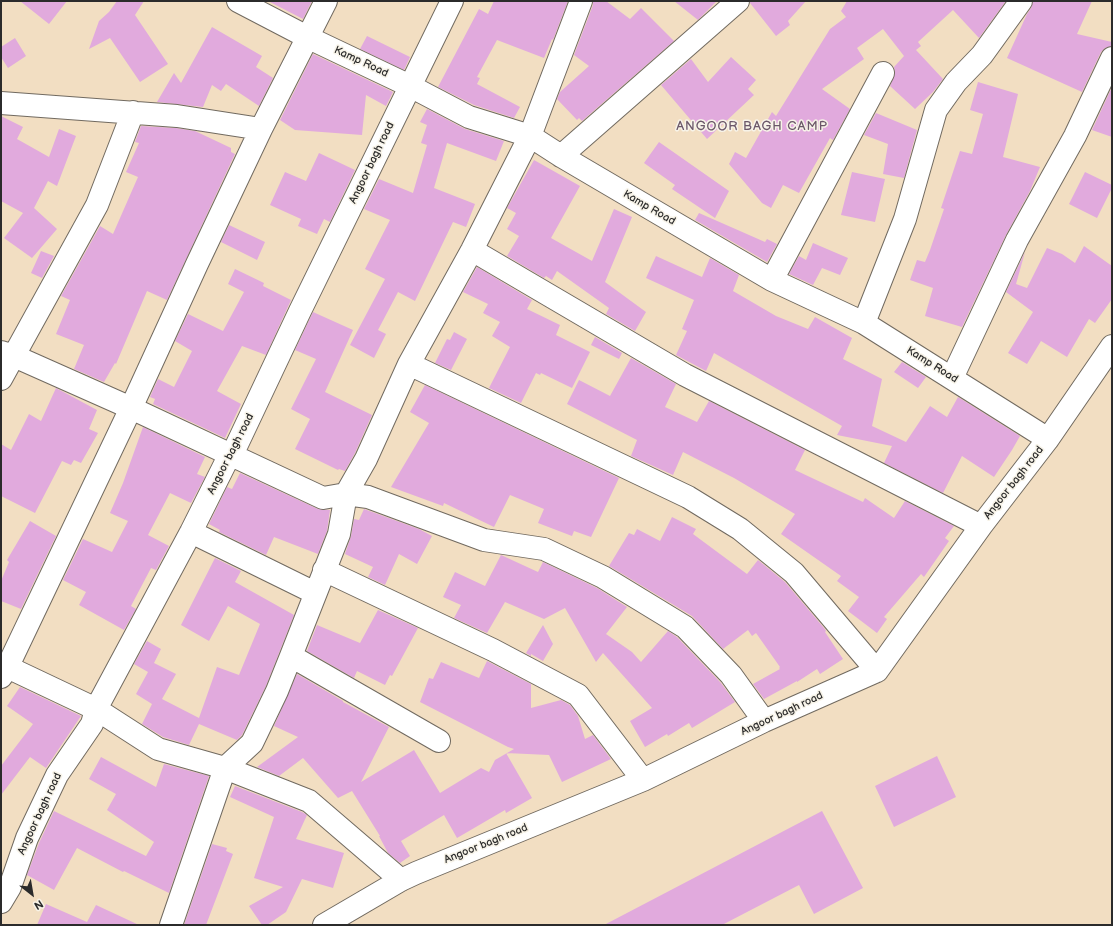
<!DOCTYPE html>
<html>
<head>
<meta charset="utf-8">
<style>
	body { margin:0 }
	#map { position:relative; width:1113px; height:926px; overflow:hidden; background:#f2dec2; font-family:"Balsamiq Sans",sans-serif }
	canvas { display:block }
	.frame { position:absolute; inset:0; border:2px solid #2b2b2b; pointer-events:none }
	.north { position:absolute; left:12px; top:874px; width:40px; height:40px; -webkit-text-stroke:3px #f7f3e8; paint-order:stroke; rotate:149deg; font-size:11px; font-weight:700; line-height:16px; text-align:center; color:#2b2b2b }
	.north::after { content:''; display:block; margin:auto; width:14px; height:18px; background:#2b2b2b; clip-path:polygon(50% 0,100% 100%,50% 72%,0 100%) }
</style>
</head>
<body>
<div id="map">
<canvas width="1113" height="926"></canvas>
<div class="frame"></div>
<div class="north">N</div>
</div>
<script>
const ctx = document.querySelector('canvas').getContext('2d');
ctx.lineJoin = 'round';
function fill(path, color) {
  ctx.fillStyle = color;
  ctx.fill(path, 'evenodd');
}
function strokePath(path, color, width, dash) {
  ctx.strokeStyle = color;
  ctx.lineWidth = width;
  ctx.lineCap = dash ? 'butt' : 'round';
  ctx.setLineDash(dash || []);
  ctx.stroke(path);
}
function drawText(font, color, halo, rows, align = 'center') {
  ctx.font = font + ' "Balsamiq Sans",sans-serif';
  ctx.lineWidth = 3;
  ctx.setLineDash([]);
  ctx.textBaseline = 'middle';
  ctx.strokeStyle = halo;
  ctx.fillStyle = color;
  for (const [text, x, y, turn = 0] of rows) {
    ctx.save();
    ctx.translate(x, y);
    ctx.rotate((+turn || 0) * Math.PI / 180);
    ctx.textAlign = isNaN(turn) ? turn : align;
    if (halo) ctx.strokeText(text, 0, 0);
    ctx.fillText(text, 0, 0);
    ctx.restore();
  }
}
const building = new Path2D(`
	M20 1H67L49 24Z
	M117 1H144L135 15 168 64 140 82 110 38 89 49 99 21 109 12Z
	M268 1H312L303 19Z
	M494 1H568L553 40 552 39 544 58 497 40 477 77 480 78 477 84 520 107 514 118 474 105 438 87 479 9 488 14Z
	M593 1H606L630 19 641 8 674 41 582 121 579 118 577 120 557 99 560 92 589 66 574 55 593 5Z
	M674 1H717L698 20Z
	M750 1H806L788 21 790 25 776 36 750 3Z
	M847 1H1006L979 38 953 10 918 42 921 46 916 50 943 79 933 92 915 109 890 86 895 73 894 67 904 56 883 29 857 48 864 59 822 89 850 109 833 140 830 138 799 193 783 185 771 208 762 203 729 164 735 152 746 158 772 112 776 116 830 29 846 17 841 11Z
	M1033 1H1092L1077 34 1112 42V46L1105 48 1101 52 1082 92 1007 58 1027 14 1031 8Z
	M212 27 262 56 256 67 273 78 259 106 226 84 221 91 212 85 203 107 157 102 174 73 181 83Z
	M367 36 410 57 404 70 360 49Z
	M15 38 26 56 8 68 1 57V47Z
	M313 54 393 92 386 106 366 95 362 135 295 130 280 120Z
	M731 57 756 80 748 89 754 95 707 139 661 85 691 59 708 82Z
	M978 82 1018 94 1003 157 1040 167 1030 191 1006 235 962 327 925 316 933 288 910 280 917 260 925 262 930 250 944 209 941 208 960 151 972 154 983 114 970 110Z
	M1112 87V137L1092 130Z
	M427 109 465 129 504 141 496 161 447 143 434 188 475 204 466 227 453 222 415 301 398 292 378 330 386 334 374 358 350 345 385 279 365 269 390 220 364 209 379 179 413 193 427 145 421 143 427 125 420 122Z
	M876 113 917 130 904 178 883 174 888 144 864 135Z
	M1 116 23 127 17 139 49 157 59 129 76 136 57 186 48 181 34 208 57 229 32 258 4 238 23 213 1 201Z
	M141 126 176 128 195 131 231 148V152L235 154 167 300 147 291 116 364 115 363 104 382 74 369 84 345 56 334 70 300 61 296 100 226 113 234 138 177 126 172 139 143 135 142Z
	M659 142 729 191 715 218 672 189 675 185 644 163Z
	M319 153 355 170 330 222 324 219 317 234 298 226 301 219 270 205 285 172 306 181Z
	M534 160 580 186 551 238 592 261 614 209 632 217 605 282 646 312 635 331 606 314 609 308 557 271 552 280 546 276 544 278 507 256 519 236 507 229 516 213 507 208Z
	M852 172 885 179 875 222 841 215Z
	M1085 172 1112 185V188L1097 218 1069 204Z
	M699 213 765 242 767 239 777 244 767 262 695 220Z
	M229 225 265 242 257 260 221 242Z
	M813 243 848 258 840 275 822 268 813 285 789 274 799 256 806 260Z
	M1084 246 1112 266V299L1095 323 1089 319 1067 357 1041 341 1027 364 1008 353 1033 312 1006 292 1025 252 1016 284 1027 288 1047 248 1062 254 1075 263Z
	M41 251 54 256 42 278 31 273Z
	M656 256 702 277 710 258 739 275 733 291 776 316 808 329 815 317 852 338 843 359 882 379 872 426 906 442 930 406 947 417 958 397 1020 436 1012 450 994 477 962 456 943 493 884 463 892 446 837 435 842 426 714 353 706 371 676 355 687 331 682 329 694 300 646 278Z
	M477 267 532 300 527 309 560 325 556 335 590 352 572 388 541 373 540 375 536 373 521 403 489 388 510 347 492 336 500 322 483 313 488 304 463 292Z
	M235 269 264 283 263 286 291 300 266 355 242 346 217 391 241 404 225 438 153 404 155 399 150 397 158 379 174 387 192 351 175 341 188 314 223 331 244 292 228 284Z
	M313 312 353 330 325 392 372 415 355 453 345 471 339 469 338 470 295 449 310 419 291 409 316 359 295 350Z
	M454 332 467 339 451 370 435 363 447 339 450 340Z
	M595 337 622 353 619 359 591 345Z
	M631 358 676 384 665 407 697 422 709 401 805 450 795 470 863 502 865 498 894 518 905 501 954 526 945 538 949 541 924 577 921 574 884 617 887 619 877 633 848 611 859 597 837 581 841 576 781 534 795 514 734 478 683 452 673 475 631 456 637 440 567 404 579 380 610 396Z
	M902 362 926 377 918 388 894 372Z
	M425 385 619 478 591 537 574 531 572 536 538 523 544 509 510 495 494 527 444 503 443 506 391 487 429 423 410 412Z
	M56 388 97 410 89 429 98 433 81 463 74 460 71 465 62 461 35 513 1 496V444L11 450 29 414 41 421Z
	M143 427 205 457 197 474 205 477 191 503 170 493 148 535 169 546 156 570 151 568 131 606 136 609 124 630 79 605 86 592 63 580 83 539 112 552 128 521 110 513 123 483Z
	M240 473 318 509 330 510 327 531 318 554 274 537 266 555 219 532 220 530 209 524 227 487 232 489Z
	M364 509 419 529 432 536 417 564 399 554 385 585 368 577 373 567 345 554 351 536 354 519 359 520Z
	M672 517 696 529 693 534 747 574 758 560 785 582 824 628 826 631 825 632 843 659 820 674 817 669 797 682V681L764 699 753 684 780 669 779 668 780 667 756 633 752 636 748 630 723 649 692 616 609 566 629 533 634 535 637 529 660 541Z
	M30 521 56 536 21 609 1 601V581L9 562 7 560Z
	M501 555 538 572 543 562 597 588 627 607 606 634 632 652 641 662 668 631 677 637 721 683 735 702 692 728 689 723 668 736 667 734 645 747 630 721 652 708 603 653 596 662 565 608 544 619 505 602 487 633 454 618 461 605 443 597 455 572 485 586Z
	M215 558 241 571 235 582 294 615 266 686 242 735 237 740 199 724 189 745 163 737 142 724 152 704 136 694 148 672 134 664 147 641 161 649 154 663 176 674 162 699 199 718 217 667 239 675 260 624 228 606 209 641 181 625Z
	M378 610 418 628 392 676 390 675 385 685 357 671 354 678 307 651 317 625 360 643Z
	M543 625 553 644 543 661 531 654V656L526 653Z
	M487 661 531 684V708L561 700 570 705 578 716 585 739 593 735 611 759 562 782 549 755 506 753 532 798 506 813 505 810 457 838 444 815 401 841 410 856 400 863 388 853 379 836H380L352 791 338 798 303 758 279 776 257 767 298 737 274 726 297 674 343 701V702L389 727 361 782 414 750 440 793 481 768 489 772 495 760 514 749 508 747 420 702 429 678 433 679 441 662 479 678Z
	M20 687 81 716 46 768 30 757 1 795V766L33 724 7 706Z
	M937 756 956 797 894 827 875 786Z
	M101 757 156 787 164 764 209 776 169 893 124 871 123 872 77 848 54 890 27 875 39 843 54 811 146 856 154 842 107 810 116 794 89 779Z
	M235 786 302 812 307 815 296 839 344 853 333 888 302 879 286 912 267 925H262L249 906 283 887 254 878 274 817 230 797Z
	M822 811 863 888 814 914 799 885 722 925H604Z
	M212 844 227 848 226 851 233 854 206 925H184Z
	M46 904 87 922 96 905 139 925H37Z`);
const street = new Path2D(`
	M238 1 309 38 410 86 469 117 530 136 561 156 772 280 864 323 1048 439
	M1 103 177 116 261 129
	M561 156 738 1
	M472 250 685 375 981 526
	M772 280 883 73
	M864 323 905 219 936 110 956 82 982 55 1021 1
	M1 352 14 356 131 408 323 498 346 494 368 497 484 540 544 549 603 577 685 627 731 675 764 721
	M409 364 688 497 740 529 794 573 877 671
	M952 378 1017 240 1075 136 1112 58
	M1 379 97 205 133 112
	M191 532 315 593
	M324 570 493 650 578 695 643 780
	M291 656 439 741
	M1 664 96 709 158 749 225 768 309 801 401 880
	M1 677 7 668 131 408 197 264 261 129 326 1
	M1 902 10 887 27 838 57 775 92 724 96 709 191 532 227 460 232 455 300 311 452 1
	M171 925 225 768 252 743 277 691 291 656 339 534 346 494 366 459 409 364 472 250 530 136 581 1
	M324 925 401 880 416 873 643 780 764 721 877 671 981 526 1048 439 1112 346`);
const streetNames = [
	["Kamp Road",361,62,25],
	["Angoor bagh road",372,163,-64],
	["Kamp Road",649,208,30],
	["Kamp Road",932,365,32],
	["Angoor bagh road",231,454,-63],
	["Angoor bagh road",1014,483,-52],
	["Angoor bagh road",782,714,-25],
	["Angoor bagh road",40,814,-65],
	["Angoor bagh road",486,844,-22]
];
const quarterNames = [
	["ANGOOR BAGH CAMP",752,127]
];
fill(building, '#e1aadd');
strokePath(street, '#716a60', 24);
strokePath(street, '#fff', 22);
drawText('11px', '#2b2b2b', '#f7f3e8', streetNames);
ctx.letterSpacing = '1px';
drawText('13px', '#6b5769', '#f7f3e8', quarterNames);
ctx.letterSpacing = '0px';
</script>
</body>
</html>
